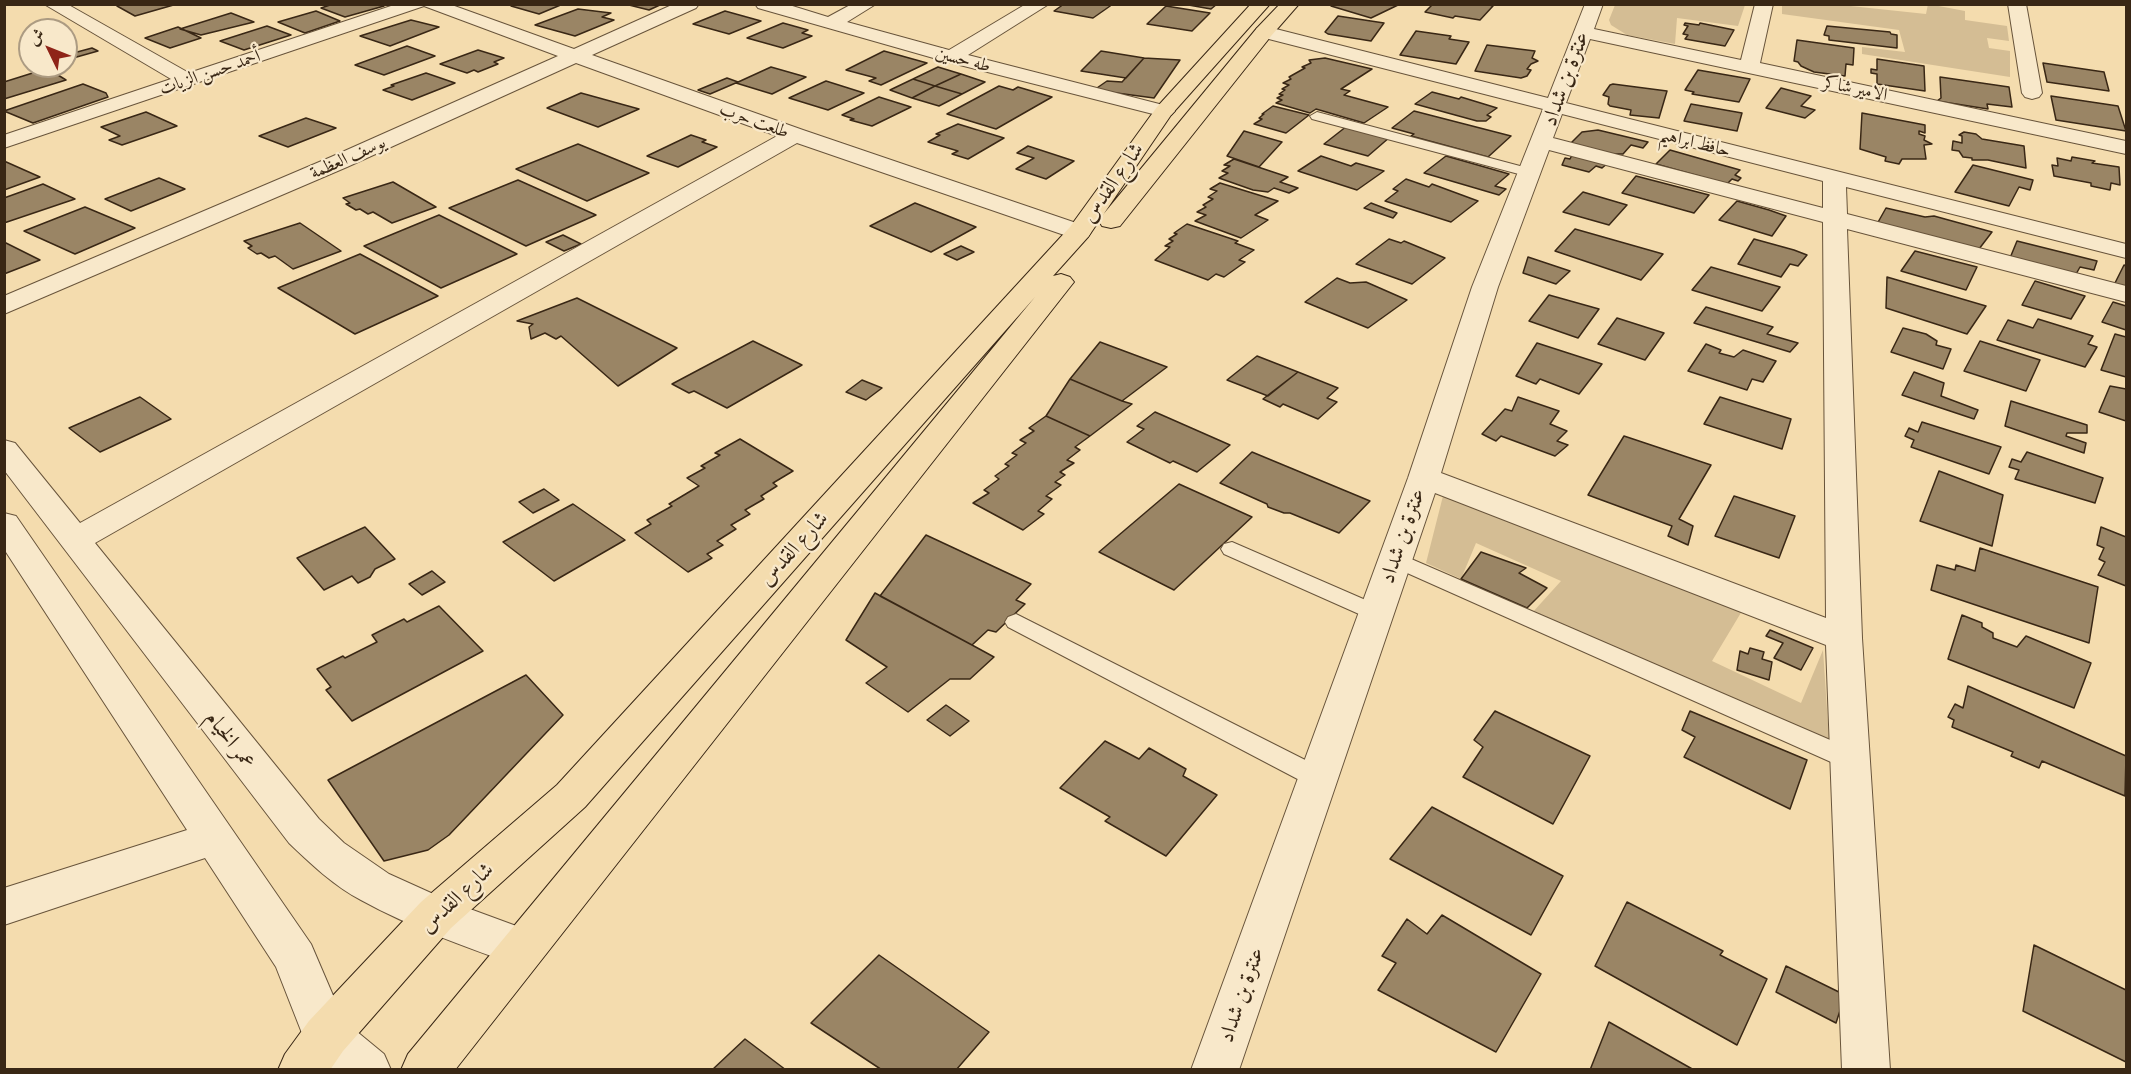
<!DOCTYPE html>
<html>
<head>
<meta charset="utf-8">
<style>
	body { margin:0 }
	#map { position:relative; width:2131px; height:1074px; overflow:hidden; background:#f4dcae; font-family:"EB Garamond",Amiri,serif }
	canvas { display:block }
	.frame { position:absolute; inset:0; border:6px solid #392715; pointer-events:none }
	.north { position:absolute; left:18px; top:18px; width:60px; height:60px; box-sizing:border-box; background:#f8e8ca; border:2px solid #ac9b82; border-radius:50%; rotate:313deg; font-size:16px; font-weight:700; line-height:24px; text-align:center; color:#392715 }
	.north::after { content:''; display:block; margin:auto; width:21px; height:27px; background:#8f2418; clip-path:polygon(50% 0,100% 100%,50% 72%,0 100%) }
</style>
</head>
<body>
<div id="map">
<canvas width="2131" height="1074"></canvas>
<div class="frame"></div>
<div class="north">ش</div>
</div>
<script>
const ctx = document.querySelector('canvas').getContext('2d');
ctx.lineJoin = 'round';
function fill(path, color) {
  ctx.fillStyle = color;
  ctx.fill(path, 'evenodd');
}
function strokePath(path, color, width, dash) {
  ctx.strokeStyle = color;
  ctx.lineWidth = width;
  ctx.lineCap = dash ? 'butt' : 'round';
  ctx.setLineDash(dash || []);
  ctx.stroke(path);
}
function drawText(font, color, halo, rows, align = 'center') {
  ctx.font = font + ' "EB Garamond",Amiri,serif';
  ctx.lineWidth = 4.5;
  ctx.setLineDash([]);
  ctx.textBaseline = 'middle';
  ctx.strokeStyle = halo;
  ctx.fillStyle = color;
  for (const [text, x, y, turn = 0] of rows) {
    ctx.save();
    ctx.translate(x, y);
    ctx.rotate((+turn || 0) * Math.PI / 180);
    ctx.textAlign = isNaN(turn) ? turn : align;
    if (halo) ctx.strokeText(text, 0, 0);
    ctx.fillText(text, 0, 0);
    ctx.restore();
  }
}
const green = new Path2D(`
	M1928 4 1965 11V20L2007 26 2009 41 1987 38 1989 48 2010 51V77L1862 54V47L1905 52 1899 30 1782 14V5H1841L1926 14Z
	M1615 5V4L1745 5 1738 26 1677 18 1675 44 1627 35 1611 25 1609 20Z
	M1444 492 1742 611 1712 661 1801 703 1823 650 1829 739 1532 613 1561 581 1476 543 1461 579 1426 563Z`);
const building = new Path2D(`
	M177 4 135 16 117 6 122 4Z
	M333 4H379L384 6 345 17 321 8Z
	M515 4H563L539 14 511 6Z
	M625 4H662L649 10Z
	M1064 4H1113L1093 18 1054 11Z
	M1183 4H1217L1211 9Z
	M1335 4H1398V5L1371 18 1331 6Z
	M1433 4H1486L1493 6 1480 20 1455 16 1453 18 1425 12Z
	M1166 6 1210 13 1192 31 1147 24Z
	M578 9 611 13 602 17 614 20 575 36 535 25Z
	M316 11 340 21 305 33 278 22Z
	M725 11 761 21 729 34 693 24Z
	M231 13 254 22 201 35 180 29Z
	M1338 16 1384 23 1371 41 1328 34 1325 32Z
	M411 20 439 27 390 46 360 36Z
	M783 23 808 30 802 33 812 36 783 48 747 38Z
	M1685 23 1699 25 1700 23 1734 30 1725 46 1685 39 1688 35 1683 34 1688 26 1684 25Z
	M267 26 291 35 244 50 220 41Z
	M1827 26 1890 32 1891 34 1897 35V48L1829 40V36L1824 35Z
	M178 27 201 38 170 48 145 38Z
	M1416 31 1451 36 1449 39 1469 42 1456 64 1400 55Z
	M1797 40 1854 48 1853 65 1846 64 1845 76 1814 72 1801 66 1798 62 1794 61Z
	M1487 45 1535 51 1532 58 1538 61 1531 64 1527 69 1531 70 1527 76 1521 78 1475 71Z
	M407 46 435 56 384 75 355 65Z
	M92 48 98 51 66 60V55Z
	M478 50 504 58 494 62 498 64 478 72 474 70 467 73 440 64Z
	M884 51 927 63 881 85 869 81 876 78 846 70Z
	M1101 51 1144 58 1126 78 1081 71Z
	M1144 58 1180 60 1154 98 1094 90 1107 81 1122 82Z
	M1325 58 1372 69 1341 89 1350 91 1344 95 1388 107 1364 123 1316 109 1310 113 1276 103 1282 100 1277 98 1283 95 1279 94 1285 90 1282 89 1289 85 1283 83 1291 79 1289 77 1305 68 1302 67 1311 63 1309 60Z
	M1877 59 1924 66 1925 91 1877 84V74L1871 73V69L1877 70Z
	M2043 63 2104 72 2109 91 2047 82Z
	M771 67 806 77 772 94 736 83Z
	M938 67 961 74 935 86 913 79Z
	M1698 70 1750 79 1739 102 1692 94 1694 92 1685 90Z
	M39 71 49 76 58 75 66 80 4 99V82Z
	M426 73 455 83 412 100 383 90 394 86 391 85Z
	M961 74 985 82 962 94 935 86Z
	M1940 77 2009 87 2012 107 1987 104 1988 109 1937 101 1941 98Z
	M727 78 738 82 710 94 698 90Z
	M913 79 935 86 912 98 890 90Z
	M826 81 864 93 828 110 789 98Z
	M83 84 106 93 108 97 33 123 4 111Z
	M1613 84 1667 91 1659 118 1630 115 1631 110 1610 106 1608 104 1609 97 1603 95 1610 85Z
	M935 86 962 94 939 106 912 98Z
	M999 86 1013 90 1018 87 1052 97 996 129 947 114Z
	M1781 88 1811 96 1801 106 1815 110 1805 118 1766 108Z
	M1432 92 1459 99 1461 97 1497 108 1487 115 1491 117 1486 121H1477L1415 104Z
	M581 93 639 109 598 127 547 108Z
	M2051 96 2118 106 2126 131 2056 120Z
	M879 97 911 107 872 126 850 120 854 119 842 115Z
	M1691 104 1742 113 1737 131 1684 121Z
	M1273 106 1309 115 1286 133 1254 124 1262 119 1259 118 1264 114H1262Z
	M1414 111 1511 136 1488 157 1411 136 1414 134 1392 128Z
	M146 112 177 126 122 145 109 140 120 136 101 127Z
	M1862 113 1925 125V133L1919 131V134L1925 136 1924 140 1932 144 1924 145 1926 159H1902L1899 164 1885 161 1886 157 1860 149Z
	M306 118 336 128 288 147 259 136Z
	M958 124 1004 138 968 159 952 154 958 151 928 142 940 135 936 134Z
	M1347 126 1390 137 1368 156 1324 144Z
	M1598 130 1648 142 1643 148 1631 145 1623 154H1614L1610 158 1567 147 1582 132Z
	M1244 131 1282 142 1259 167 1227 156Z
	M1964 132 1976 134 1982 139 2024 146 2026 168 1988 160H1972V158L1963 157 1959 151 1952 150 1953 141 1962 143V136L1959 135Z
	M691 135 706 140 702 142 717 147 678 167 647 156Z
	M578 144 649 173 587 201 516 169Z
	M1028 146 1074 161 1046 179 1016 169 1034 158 1017 153Z
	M1670 150 1740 170 1735 175 1741 178 1738 181 1732 179 1727 184 1656 164Z
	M1573 153 1608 163 1602 168 1596 166 1589 172 1562 165 1565 158 1570 159Z
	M1321 156 1351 166 1356 163 1384 171 1357 190 1298 171Z
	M1446 156 1509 174 1495 186 1506 189 1499 195 1424 173Z
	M2072 157 2095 161 2092 163 2119 167 2120 185 2111 183 2110 190 2091 186V183L2054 176 2052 165 2058 166 2057 158 2071 161Z
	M1234 159 1288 177 1280 182 1298 188 1289 193 1274 188 1268 192 1253 190 1219 178 1228 173 1222 171 1230 166 1224 165Z
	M4 161 40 177 4 190Z
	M1973 165 2033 180 2030 190 2019 187 2009 206 1955 192Z
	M1636 176 1709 195 1694 213 1622 193Z
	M159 178 185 189 131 211 105 199Z
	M1406 179 1429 187 1432 184 1478 201 1451 222 1385 201 1398 191 1393 189Z
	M518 180 596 215 526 246 449 208Z
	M393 182 436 207 392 223 373 212 368 214 360 209 356 210 346 204 350 203 343 198Z
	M1220 183 1278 201 1255 215 1268 220 1241 238 1195 221 1206 215 1197 212 1206 207 1203 205 1213 199 1208 197 1217 191 1210 189Z
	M43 184 75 199 4 223V198Z
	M1583 192 1627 205 1609 225 1563 212Z
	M1737 201 1769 210 1786 216 1772 236 1719 220Z
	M915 203 976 227 931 252 870 226Z
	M1371 203 1397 213 1393 218 1364 208Z
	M85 207 135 228 75 254 24 231Z
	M1886 208 1925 217 1934 216 1992 232 1979 249 1877 224Z
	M439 215 517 254 441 288 364 246Z
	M300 223 341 251 293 269 275 256 269 258 261 253 257 254 248 248 252 246 244 241Z
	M1187 224 1238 241 1235 243 1254 250 1239 260 1245 262 1224 277 1216 274 1208 280 1155 260 1170 247 1165 246 1173 241 1169 239 1177 234 1174 233Z
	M1575 229 1663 254 1641 280 1555 251Z
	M563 235 581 244 564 251 546 242Z
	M1389 239 1401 243 1404 241 1445 258 1412 284 1356 264Z
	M1754 239 1794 250 1807 255 1798 266 1790 264 1781 277 1738 264Z
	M2017 241 2097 261 2094 270 2080 267 2075 276 2010 258Z
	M4 242 40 260 4 274Z
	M961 246 974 252 957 260 944 254Z
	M1915 251 1977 267 1966 290 1901 271Z
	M360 254 438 296 355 334 278 288Z
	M1528 257 1570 271 1556 284 1523 273Z
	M2124 265 2126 266V289L2114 285Z
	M1711 267 1780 287 1762 311 1692 290Z
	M1887 277 1986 306 1967 334 1886 308Z
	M1337 278 1350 283 1366 282 1407 300 1368 328 1305 302Z
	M2035 281 2085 296 2071 319 2022 305Z
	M1549 295 1599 309 1578 338 1529 321Z
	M577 298 677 348 618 386 561 336 556 339 545 333 531 339 529 327 533 324 517 321Z
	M2113 302 2126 306V330L2102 322Z
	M1706 307 1773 327 1767 334 1798 343 1790 352 1694 323Z
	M1617 318 1664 333 1645 360 1598 344Z
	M2038 319 2093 336 2088 344 2097 347 2085 367 1997 340 2008 320 2033 328Z
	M1903 328 1926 334 1937 341 1936 345 1951 349 1943 369 1891 352Z
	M2115 334 2126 337V377L2101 370Z
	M753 341 802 365 727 408 694 391 689 393 672 384Z
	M1980 341 2040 360 2026 391 1964 371Z
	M1100 342 1167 367 1122 401 1070 379Z
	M1537 343 1602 364 1579 394 1540 379 1536 384 1516 376Z
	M1706 344 1721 350 1719 353 1734 357 1743 350 1776 361 1763 382 1752 379 1747 390 1688 371Z
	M1257 356 1298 372 1268 396 1227 380Z
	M1298 372 1338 388 1327 398 1337 402 1318 419 1283 404 1280 407 1263 399Z
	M1914 372 1944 383 1941 396 1978 410 1974 419 1902 395Z
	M1070 379 1122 401 1132 404 1090 436 1046 416Z
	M862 380 882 388 866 400 846 392Z
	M2110 386 2126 389V421L2099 412Z
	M140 397 171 419 100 452 69 428Z
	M1518 397 1559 411 1550 424 1567 431 1557 441 1568 445 1555 456 1501 436 1496 441 1482 434 1505 409 1512 411Z
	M1720 397 1791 419 1782 449 1704 424Z
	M2011 401 2087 425V433H2067L2066 436 2086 443 2084 453 2005 426Z
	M1155 412 1230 445 1197 472 1173 461 1170 463 1127 442 1144 429 1137 426Z
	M1046 416 1090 436 1075 447 1080 450 1067 460 1074 463 1060 472 1065 475 1055 482 1061 485 1046 496 1052 499 1038 511 1044 514 1023 530 973 503 989 493 984 490 999 479 995 476 1009 466 1005 464 1017 455 1012 453 1026 443 1020 440 1034 431 1029 428Z
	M1922 422 2001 447 1989 474 1911 447 1914 440 1905 436 1909 428 1918 432Z
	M1624 436 1711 465 1679 519 1693 526 1688 545 1668 536 1672 526 1588 495Z
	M740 439 793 471 773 483 777 486 761 496 764 499 745 510 750 514 731 525 736 529 717 541 723 545 707 554 712 558 688 572 635 533 651 524 647 520 672 506 669 504 699 486 687 478 705 468 701 466 720 455 715 453Z
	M1252 452 1370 501 1339 533 1290 513H1284L1268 507 1267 504 1220 483Z
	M2027 452 2103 478 2095 503 2015 479 2019 470 2009 467 2012 459 2021 462Z
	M1939 471 2003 495 1992 546 1920 521Z
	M1179 484 1252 517 1174 590 1099 552Z
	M544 489 559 500 533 513 519 502Z
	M1734 496 1795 516 1779 558 1715 536Z
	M573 504 625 540 554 581 503 542Z
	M365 527 395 559 375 569 370 577 358 583 352 576 324 590 297 558Z
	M2101 527 2126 537V586L2098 575 2105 562 2099 559 2104 548 2097 545Z
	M926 535 1031 584 1016 600 1025 604 996 632 988 630 972 645 880 596Z
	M1980 548 2098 587 2089 643 1931 590 1937 565 1955 570 1956 565 1975 571Z
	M1481 552 1526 568 1519 573 1547 588 1527 608 1461 579Z
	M432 571 445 582 422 595 409 584Z
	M875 593 972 645 994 657 970 679H950L908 712 866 683 887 667 846 640Z
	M439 606 483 651 352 721 326 690 331 687 317 669 343 656 345 658 377 642 372 635 404 619 407 622Z
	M1962 615 1982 623V627L1993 633V638L2017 647 2026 636 2091 663 2074 708 1948 659Z
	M1770 630 1813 648 1801 670 1774 658 1783 643 1766 636Z
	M1750 648 1764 652 1762 659 1772 662 1769 680 1737 670 1740 651 1748 654Z
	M526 675 563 715 449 835 428 850 384 861 328 780Z
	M1968 686 2126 756 2125 796 2042 761 2039 768 2011 756 2013 752 1952 727 1954 720 1948 717 1955 704 1963 708Z
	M946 705 969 721 950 736 927 720Z
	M1495 711 1590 756 1553 824 1463 777 1483 747 1474 740Z
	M1690 711 1807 760 1790 809 1684 757 1695 737 1682 730Z
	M1105 741 1139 759 1149 748 1186 769 1183 776 1217 795 1166 856 1105 821 1110 817 1060 788Z
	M1432 807 1563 876 1531 935 1390 859Z
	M1627 902 1723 951 1720 955 1767 979 1737 1045 1595 966Z
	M1442 915 1541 974 1496 1052 1378 990 1396 963 1382 956 1407 919 1427 934Z
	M2034 945 2126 990V1062L2023 1011Z
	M879 955 989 1032 956 1070H882L811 1023Z
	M1786 966 1845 995 1836 1023 1776 992Z
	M1609 1022 1694 1070H1590Z
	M745 1039 786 1070H712Z`);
const lane = new Path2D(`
	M1317 112 1535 170 1537 173 1530 177 1312 119 1310 116Z
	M1232 542 1384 608 1387 613 1384 618 1376 621 1368 618 1224 554 1221 549 1224 544Z
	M1395 552 1858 752 1861 759 1858 766 1849 769 1840 766 1387 564 1384 559 1387 554Z
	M1016 614 1327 771 1331 778 1327 785 1318 788 1309 785 1008 627 1005 622 1008 617Z`);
const street = new Path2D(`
	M44 4H67L189 73 397 4H449L574 49 674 4H699L696 8 592 55 803 130 1088 227 1091 232 1088 237 1079 239 1070 237 797 143 95 543 319 819 344 843 389 874 451 902 538 934 544 948 538 962 522 967C468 948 412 928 361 900 334 886 311 864 289 843L4 470V440L15 443 80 523 777 136 576 63 347 167 4 314V296L331 157 558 56 424 6 4 148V135L171 79Z
	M755 4H786L828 17 852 4H876L847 22 949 50 1026 4H1049L968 55 1171 107 1175 111 1171 115 1164 117 1157 115 944 61 758 8Z
	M1585 4H1603L1594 29 1741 60 1755 4H1773L1760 63 2126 141V154L1590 39 1566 103 2126 244V258L1846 187 1847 214 2126 286V302L1847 229 1862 638 1890 1070H1842L1826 645 1435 493 1239 1070H1191L1408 478 1472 287 1543 109 1257 36 1255 32 1257 28 1264 26 1548 98ZM1562 114 1823 181V208L1553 138ZM1549 150 1823 222 1826 618 1441 473 1498 287Z
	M2008 4H2026L2042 93 2039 97 2032 99 2025 97 2022 93Z
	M4 513 16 516 311 944 344 1021 384 1054 391 1070H331L309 1051 276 967 205 858 4 925V888L187 830 4 549Z`);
const primary = new Path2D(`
	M1251 4H1270L1171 115 1088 237 1053 276 1061 274 1070 277 1074 282 1070 287 455 1070H401L408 1054 1035 297 585 807 451 928 343 1051 330 1070H278L285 1054 309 1021 421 902 557 785 1070 227 1157 107Z
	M1280 4H1299L1271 36 1120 226 1111 228 1102 226 1099 221 1102 216 1257 28Z`);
const farStreetnames = [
	["طه حسين",963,60,15],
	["أحمد حسن الزيات",210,73,-19],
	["الامير شاكر",1855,89,12],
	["طلعت حرب",754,121,20],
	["حافظ ابراهيم",1695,143,14],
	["يوسف العظمة",348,158,-24]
];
const streetNames = [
	["عنترة بن شداد",1566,79,-70],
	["شارع القدس",1113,183,-55],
	["عنترة بن شداد",1403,536,-71],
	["شارع القدس",794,549,-48],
	["عمر الخيام",230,740,52],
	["شارع القدس",457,898,-43],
	["عنترة بن شداد",1242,995,-71]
];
fill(green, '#d4bd94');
fill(building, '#9a8565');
strokePath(building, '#392715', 1.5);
strokePath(lane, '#68543b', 2);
strokePath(street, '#68543b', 2);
strokePath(primary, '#392715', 2);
fill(lane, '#f8e8ca');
fill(street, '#f8e8ca');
fill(primary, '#f4dcae');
drawText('18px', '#392715', '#f8e8ca', farStreetnames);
drawText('22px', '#392715', '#f8e8ca', streetNames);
</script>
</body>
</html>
